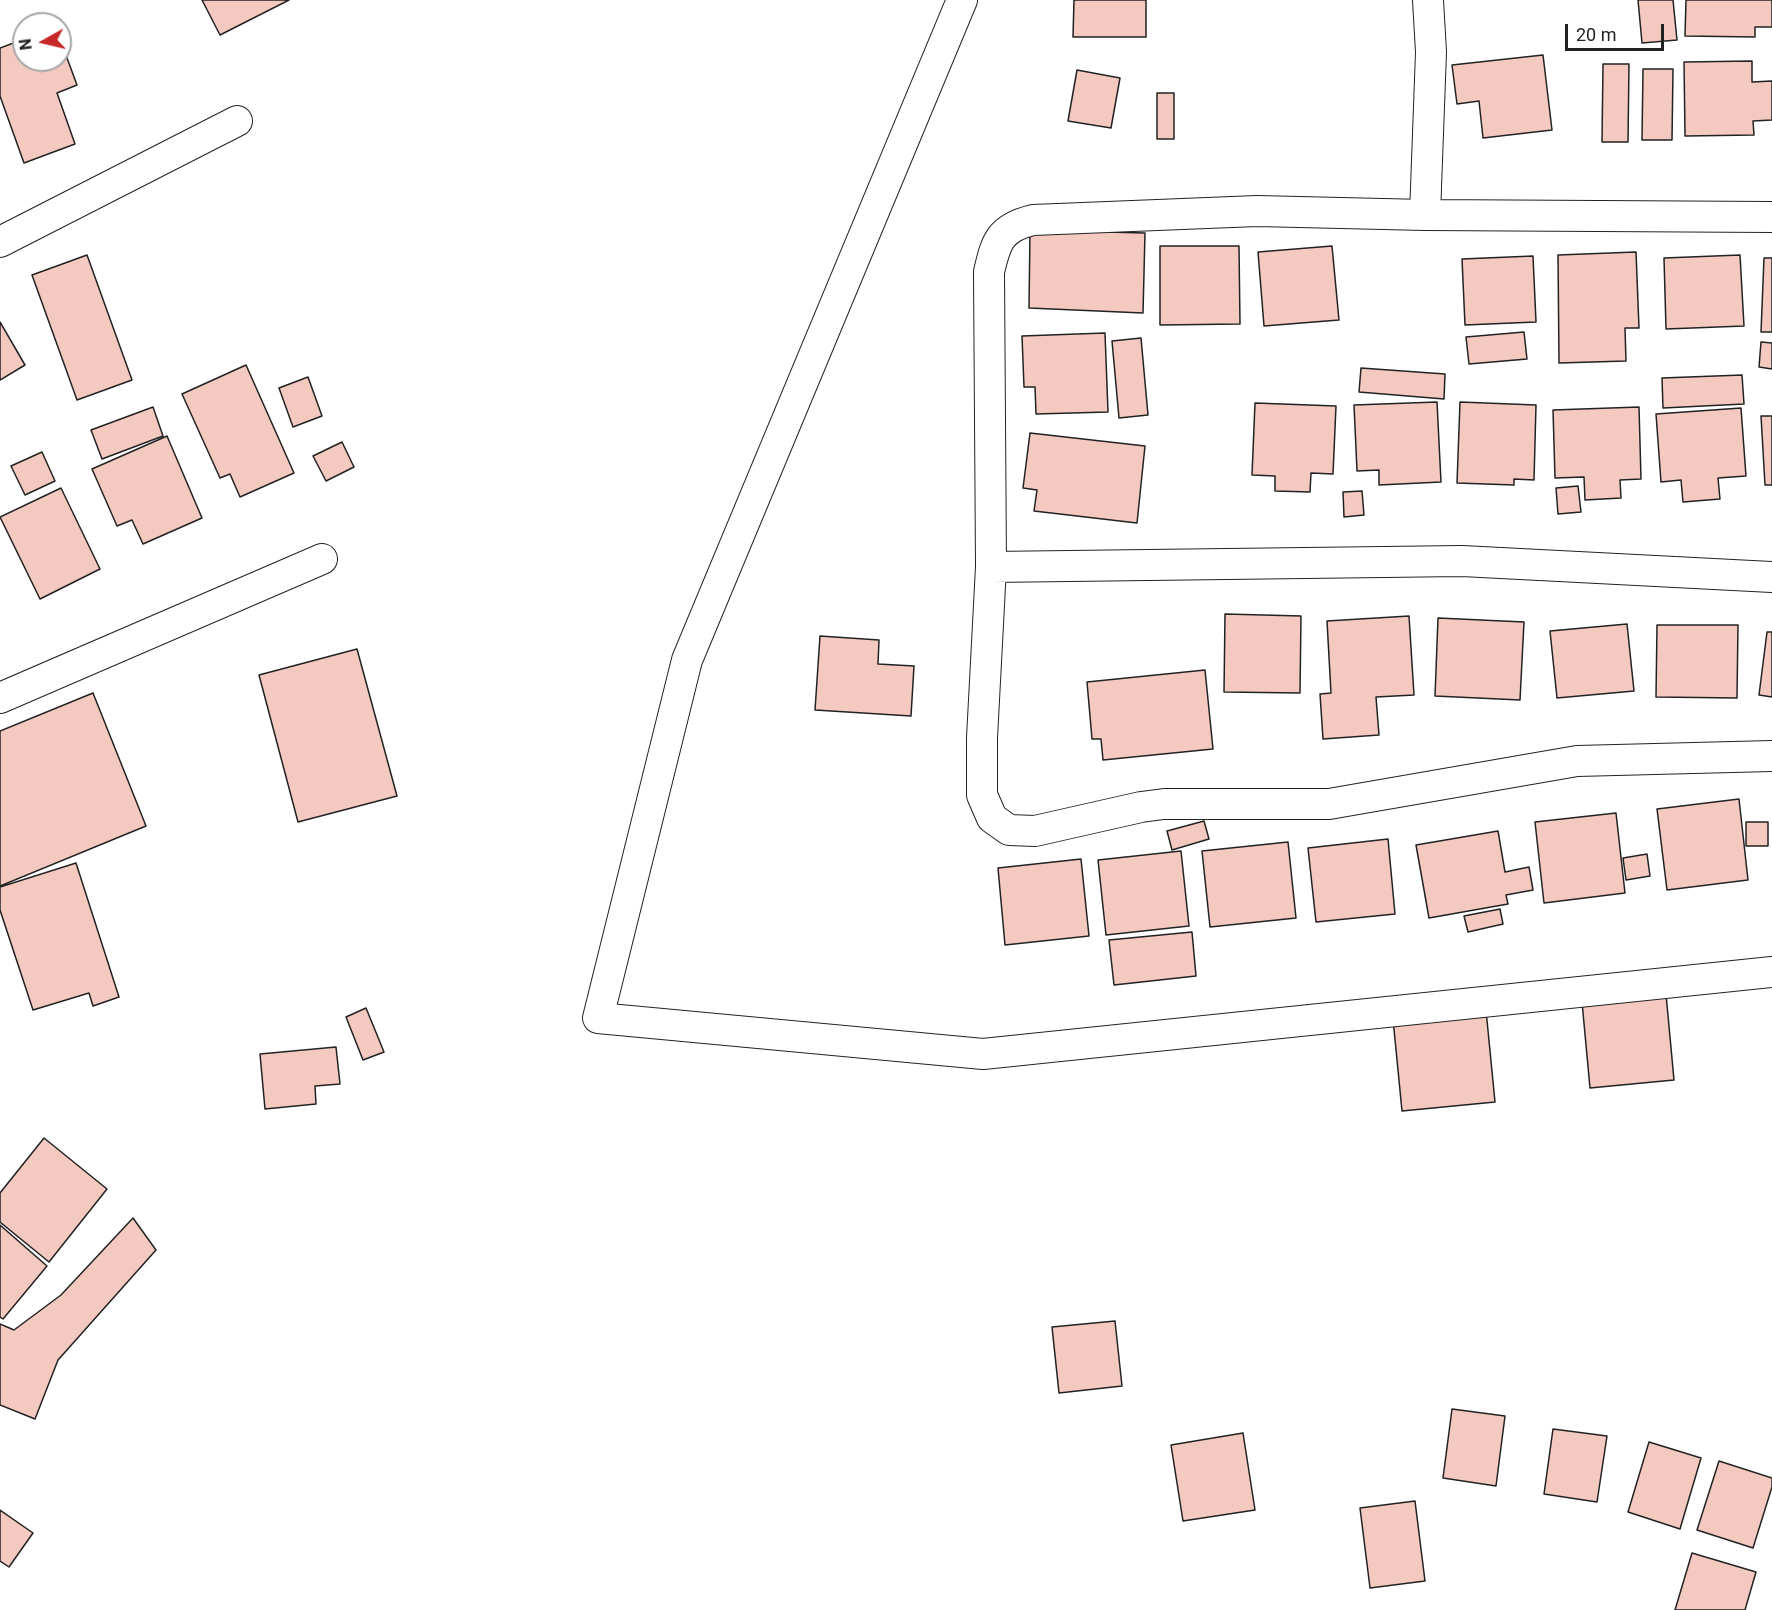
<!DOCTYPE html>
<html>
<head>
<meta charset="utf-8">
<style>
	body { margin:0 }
	#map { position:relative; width:1772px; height:1610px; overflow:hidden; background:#fff; font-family:Roboto,sans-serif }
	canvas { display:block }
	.north { position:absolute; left:12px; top:12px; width:60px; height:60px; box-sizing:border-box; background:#fff; border:2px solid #a7a7a7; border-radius:50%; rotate:262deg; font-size:16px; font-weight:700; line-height:24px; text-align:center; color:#222 }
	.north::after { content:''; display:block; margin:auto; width:21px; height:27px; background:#c62828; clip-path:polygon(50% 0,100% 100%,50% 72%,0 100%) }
	.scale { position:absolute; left:1565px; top:24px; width:99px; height:27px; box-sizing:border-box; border:3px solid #222; border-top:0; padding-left:8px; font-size:18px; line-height:21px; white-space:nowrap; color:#222; -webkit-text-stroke:4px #fff; paint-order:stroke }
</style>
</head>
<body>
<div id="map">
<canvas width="1772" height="1610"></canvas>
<div class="north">N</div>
<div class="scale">20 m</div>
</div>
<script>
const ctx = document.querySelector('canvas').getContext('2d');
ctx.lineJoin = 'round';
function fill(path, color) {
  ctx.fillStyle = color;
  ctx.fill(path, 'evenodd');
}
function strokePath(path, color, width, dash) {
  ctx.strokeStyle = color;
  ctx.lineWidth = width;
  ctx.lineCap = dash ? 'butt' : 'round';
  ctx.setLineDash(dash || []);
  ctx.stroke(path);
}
const building = new Path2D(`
	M202 0H289L220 35Z
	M1074 0H1146V37H1073Z
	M1638 0H1673L1677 40 1642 43Z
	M1686 0H1772V27H1755V37L1685 36Z
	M24 39V60H60V39L77 85 57 93 75 144 24 163 0 96V48Z
	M1543 55 1552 130 1483 138 1479 101 1457 104 1452 65Z
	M1752 61V82L1772 81V120L1753 121 1754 135 1685 136 1684 62Z
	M1603 64H1629L1628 142H1602Z
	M1643 69H1673L1672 140H1642Z
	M1077 70 1120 78 1111 128 1068 121Z
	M1157 93H1174V139H1157Z
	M1030 230 1145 233 1143 313 1029 308Z
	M1160 246H1239L1240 324 1160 325Z
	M1332 246 1339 320 1264 326 1258 252Z
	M1636 252 1639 328H1625L1626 361 1559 363 1558 255Z
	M87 255 132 380 77 400 32 275Z
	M1740 255 1744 326 1666 329 1664 258Z
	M1533 256 1536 322 1465 325 1462 259Z
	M1764 258H1772V332H1761Z
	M0 322 25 365 0 380Z
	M1524 332 1527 359 1469 364 1466 337Z
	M1105 333 1108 412 1036 414 1035 387H1024L1022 336Z
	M1141 338 1148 415 1119 418 1112 341Z
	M1761 342 1772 343V369L1759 367Z
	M246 365 294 473 240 497 230 474 220 478 182 394Z
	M1361 368 1445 374 1444 399 1359 392Z
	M1742 375 1744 404 1663 408 1662 378Z
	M308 377 322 416 293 427 279 388Z
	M1437 402 1441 482 1379 485V470L1357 471 1354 405Z
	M1460 402 1536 405 1534 480 1514 479V485L1457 483Z
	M1255 403 1336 406 1333 474 1311 473 1310 492 1275 491V476L1252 475Z
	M153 407 163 436 102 459 91 430Z
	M1639 407 1641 479 1620 480 1621 498 1585 500 1584 477 1555 478 1553 410Z
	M1741 408 1746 476 1718 478 1720 499 1683 502 1681 480 1661 482 1656 414Z
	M1761 416H1772V485H1765Z
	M1030 433 1145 446 1137 523 1034 511 1037 490 1023 488Z
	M167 436 202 518 143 544 132 520 117 526 92 469Z
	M342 442 354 467 326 481 313 456Z
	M42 452 55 481 25 495 11 466Z
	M1578 486 1581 512 1558 514 1556 488Z
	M61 488 100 569 40 599 0 517Z
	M1362 491 1364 515 1344 517 1343 492Z
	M1225 614 1301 616 1300 693 1224 692Z
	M1409 616 1414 695 1376 697 1379 735 1323 739 1320 694 1331 693 1327 621Z
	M1438 618 1524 622 1520 700 1435 696Z
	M1627 624 1634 691 1557 698 1550 631Z
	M1657 625H1738L1737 698 1656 697Z
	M1767 632H1772V697L1759 695Z
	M820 636 879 640 878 664 914 666 911 716 815 710Z
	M357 649 397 796 298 822 259 675Z
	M1205 670 1213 749 1103 760 1101 739H1092L1087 682Z
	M93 693 146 826 0 886V731Z
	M1739 799 1748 880 1667 890 1657 809Z
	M1616 813 1625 893 1544 903 1535 822Z
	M1204 821 1209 839 1172 850 1167 831Z
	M1746 822H1768V846H1746Z
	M1498 831 1505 872 1529 867 1533 890 1506 895 1508 904 1429 918 1416 845Z
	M1388 839 1395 914 1316 922 1308 848Z
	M1288 842 1296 918 1210 927 1202 851Z
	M1181 851 1189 926 1106 935 1098 860Z
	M1647 854 1650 876 1626 880 1623 858Z
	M1081 859 1089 936 1005 945 998 868Z
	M76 863 119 997 93 1006 89 993 33 1010 0 910V887Z
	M1500 909 1503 924 1468 932 1464 916Z
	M1192 932 1196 976 1114 985 1109 940Z
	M1666 994 1674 1080 1590 1088 1582 1002Z
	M366 1008 384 1052 363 1060 346 1017Z
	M1486 1010 1495 1102 1402 1111 1393 1019Z
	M336 1047 340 1084 315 1086 316 1104 265 1109 260 1054Z
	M44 1138 107 1189 49 1262 0 1222V1193Z
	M133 1218 156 1250 58 1360 35 1419 0 1405V1324L14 1330 61 1295Z
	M0 1225 47 1266 3 1319 0 1317Z
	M1115 1321 1122 1386 1059 1393 1052 1327Z
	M1452 1409 1505 1416 1496 1486 1443 1478Z
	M1553 1429 1607 1436 1597 1502 1544 1494Z
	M1243 1433 1255 1510 1183 1521 1171 1445Z
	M1649 1442 1701 1458 1680 1529 1628 1512Z
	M1719 1461 1772 1478V1487L1753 1548 1697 1530Z
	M1415 1501 1425 1581 1370 1588 1360 1508Z
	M0 1510 33 1533 9 1567 0 1561Z
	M1692 1553 1756 1572 1745 1610H1675Z`);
const street = new Path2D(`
	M962 0 687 660 598 1018 983 1054 1772 972
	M1428 0 1431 52 1425 215 1772 217
	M1425 215 1257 211 1033 220C1000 228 996 241 989 272L991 567 1462 561 1772 577
	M0 242 237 121
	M991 567 982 738V795L992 818 1009 830 1035 831 1141 807 1164 804H1329L1577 761 1772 756
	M0 698 322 559`);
fill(building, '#f3c9c0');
strokePath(building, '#222', 1.5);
strokePath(street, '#222', 32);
strokePath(street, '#fff', 30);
</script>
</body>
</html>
